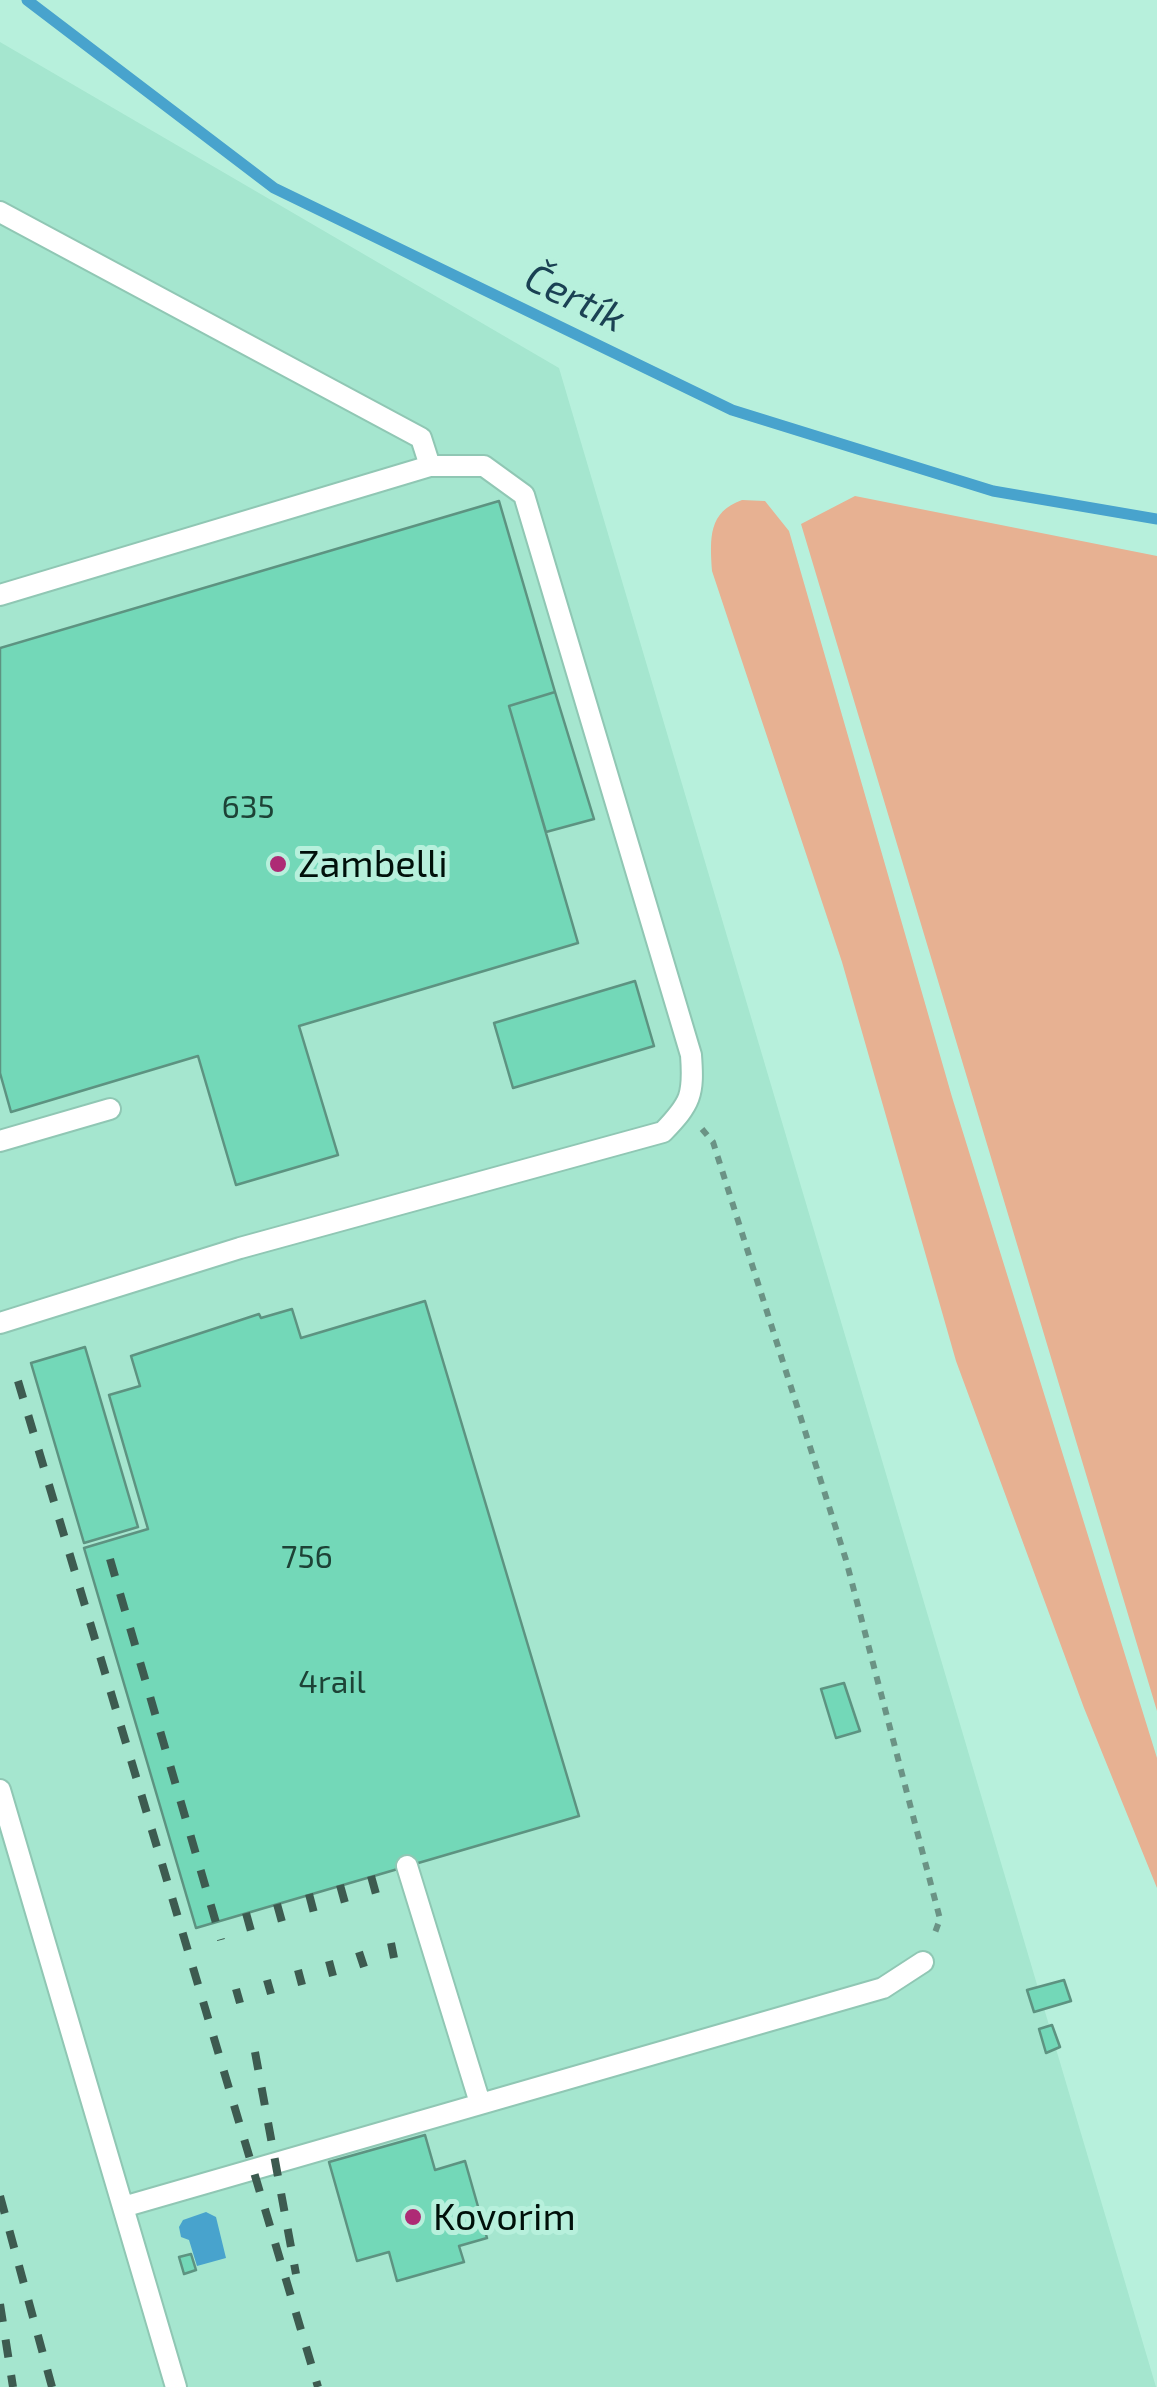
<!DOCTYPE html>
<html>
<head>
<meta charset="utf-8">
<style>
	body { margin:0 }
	canvas { display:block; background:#b7f0dc }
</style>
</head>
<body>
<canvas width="1157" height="2387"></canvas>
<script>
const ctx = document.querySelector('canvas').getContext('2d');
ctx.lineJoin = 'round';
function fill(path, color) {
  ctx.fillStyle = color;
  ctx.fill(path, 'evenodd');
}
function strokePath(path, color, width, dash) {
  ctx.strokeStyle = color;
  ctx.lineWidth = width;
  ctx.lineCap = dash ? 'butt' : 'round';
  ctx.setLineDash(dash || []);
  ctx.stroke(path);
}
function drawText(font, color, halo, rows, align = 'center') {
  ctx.font = font + ' "Exo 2",sans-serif';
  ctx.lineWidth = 10;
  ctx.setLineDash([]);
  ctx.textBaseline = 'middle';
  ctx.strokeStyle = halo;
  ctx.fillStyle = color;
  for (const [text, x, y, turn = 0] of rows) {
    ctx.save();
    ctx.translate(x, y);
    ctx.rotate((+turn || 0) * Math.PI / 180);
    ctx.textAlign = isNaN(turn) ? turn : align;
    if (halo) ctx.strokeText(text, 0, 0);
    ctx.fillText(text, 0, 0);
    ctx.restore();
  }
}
const built = new Path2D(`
	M0 42 559 368 1156 2387H0Z`);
const green = new Path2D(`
	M855 496 1157 556V1711L801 524Z
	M742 500 765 501 789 531 952 1097 1157 1758V1888L1084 1708 956 1361 842 962 712 571C710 538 708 512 742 500Z`);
const water = new Path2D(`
	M206 2212 216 2217 226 2258 197 2266 189 2240 181 2237 179 2227 183 2220Z`);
const stream = new Path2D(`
	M27 0 274 188 732 410 993 491 1157 519`);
const building = new Path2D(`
	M499 501 555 692 509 706 578 943 299 1026 338 1155 236 1185 198 1056 11 1112 0 1073V648Z
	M555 692 594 819 546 832 509 706Z
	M635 981 654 1046 513 1088 494 1023Z
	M425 1301 579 1816 196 1928 84 1548 148 1529 109 1395 140 1386 131 1356 259 1314 261 1318 292 1309 301 1338Z
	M85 1347 138 1527 84 1543 31 1363Z
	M844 1683 860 1731 836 1738 821 1689Z
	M1064 1980 1071 2001 1034 2012 1027 1990Z
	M1052 2025 1060 2047 1046 2053 1039 2029Z
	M425 2135 435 2170 465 2161 487 2238 459 2246 464 2262 397 2281 389 2252 357 2261 329 2162Z
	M191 2254 196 2270 184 2274 179 2257Z`);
const path = new Path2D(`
	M702 1129 713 1142 846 1560 940 1919 933 1938`);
const lane = new Path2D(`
	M0 212 421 438 430 466
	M0 595 430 466H484L524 495 691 1055C694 1095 691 1103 663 1132L240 1248 0 1323
	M0 1141 110 1109
	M0 1790 176 2387
	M407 1866 480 2103
	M123 2207 883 1988 923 1962`);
const rail = new Path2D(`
	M18 1381 318 2387
	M110 1559 221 1940
	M371 1876 376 1894
	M340 1885 345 1903
	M309 1894 314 1913
	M277 1904 282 1922
	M246 1913 251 1931
	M391 1943 394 1958
	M359 1952 364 1967
	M329 1961 333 1976
	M298 1970 302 1985
	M267 1980 271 1994
	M236 1989 240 2003
	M255 2052 296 2274
	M0 2196 52 2387
	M0 2304 13 2387`);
const markers = [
	[278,864,10,"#ae2b75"],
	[413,2217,10,"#ae2b75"]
];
const numberNames = [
	["635",248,807],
	["756",307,1557],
	["4rail",332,1682]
];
const poiNames = [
	["Zambelli",298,864],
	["Kovorim",433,2217]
];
const waterNames = [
	["Čertík",575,298,26]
];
fill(built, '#a5e6cf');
fill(green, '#e7b192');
fill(water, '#48a3cd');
strokePath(stream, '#48a3cd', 11);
fill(building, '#73d8b8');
strokePath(building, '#5d9381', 2.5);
strokePath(lane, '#90c7b4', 24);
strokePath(path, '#6b9385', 6, [8, 8]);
strokePath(lane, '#fff', 20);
strokePath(rail, '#3d5b50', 8, [18, 18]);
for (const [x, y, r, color] of markers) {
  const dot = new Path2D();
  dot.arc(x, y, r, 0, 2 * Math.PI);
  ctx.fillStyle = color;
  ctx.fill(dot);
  strokePath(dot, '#b7f0dc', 4);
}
drawText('32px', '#1d4236', null, numberNames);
drawText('38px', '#00100a', '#b7f0dc', poiNames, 'left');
drawText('italic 40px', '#1a4153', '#b7f0dc', waterNames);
</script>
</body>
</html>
